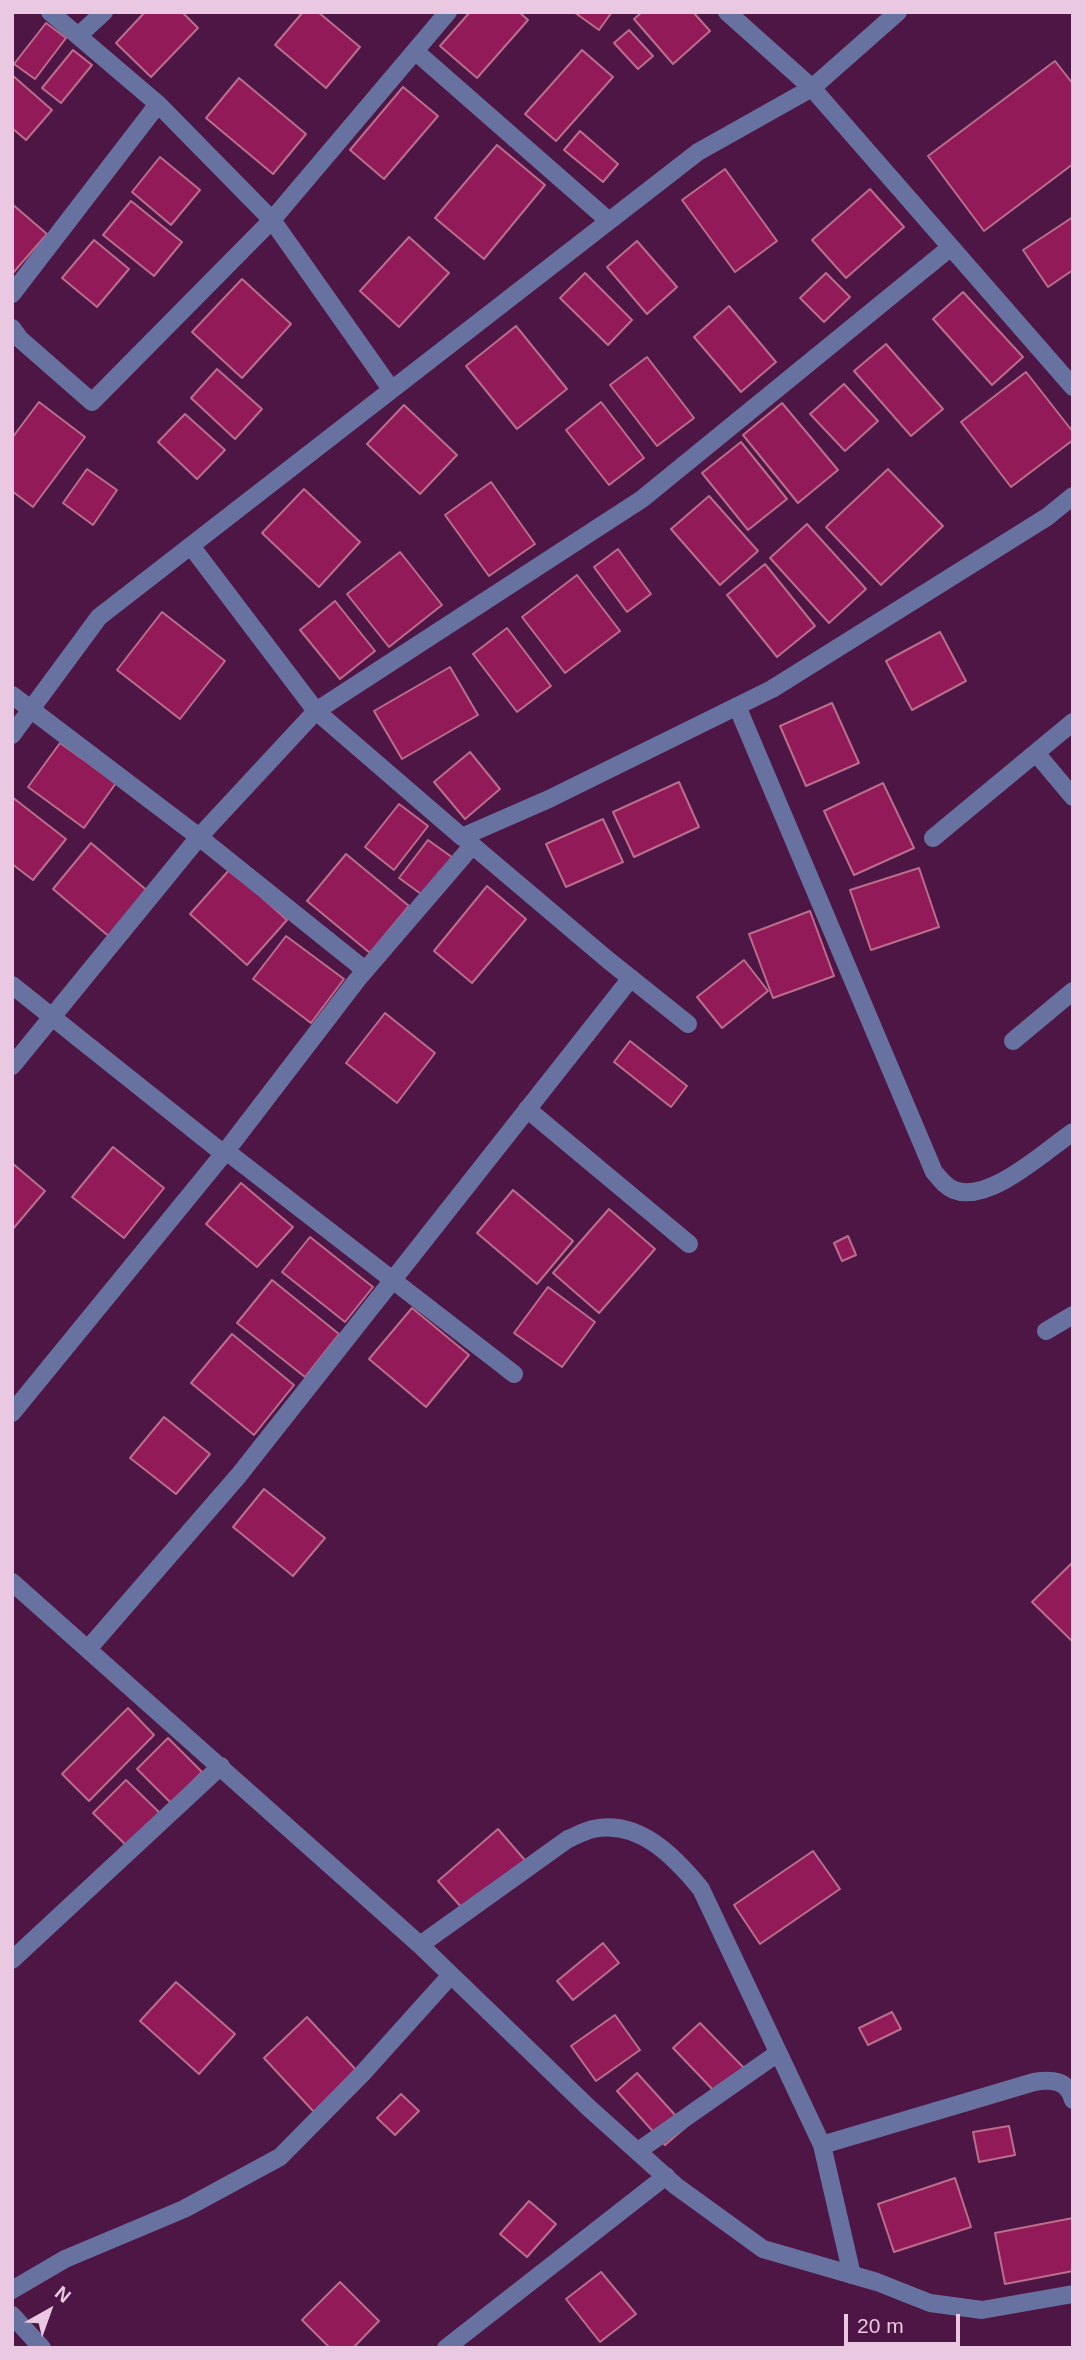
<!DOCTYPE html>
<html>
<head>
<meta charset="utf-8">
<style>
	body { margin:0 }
	#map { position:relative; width:1085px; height:2360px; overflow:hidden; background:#4e1644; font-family:Arial,sans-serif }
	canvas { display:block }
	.frame { position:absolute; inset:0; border:14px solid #eac8e1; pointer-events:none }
	.north { position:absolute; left:14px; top:2276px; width:70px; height:70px; -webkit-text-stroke:5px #4e1644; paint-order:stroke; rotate:40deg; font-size:19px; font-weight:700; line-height:28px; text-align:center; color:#eac8e1 }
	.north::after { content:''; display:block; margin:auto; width:24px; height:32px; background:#eac8e1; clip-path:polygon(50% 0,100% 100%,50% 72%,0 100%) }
	.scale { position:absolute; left:844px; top:2314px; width:116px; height:32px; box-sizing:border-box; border:4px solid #eac8e1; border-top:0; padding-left:9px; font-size:21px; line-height:24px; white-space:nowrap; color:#eac8e1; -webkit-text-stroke:5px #4e1644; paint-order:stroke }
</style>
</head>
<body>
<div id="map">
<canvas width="1085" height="2360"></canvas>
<div class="frame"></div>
<div class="north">N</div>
<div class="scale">20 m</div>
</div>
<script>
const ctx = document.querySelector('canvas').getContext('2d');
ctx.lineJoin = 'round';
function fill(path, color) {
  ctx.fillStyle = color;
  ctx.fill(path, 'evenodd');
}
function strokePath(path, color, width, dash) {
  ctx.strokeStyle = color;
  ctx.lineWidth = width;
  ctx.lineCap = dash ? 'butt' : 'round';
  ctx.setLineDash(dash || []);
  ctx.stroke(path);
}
const building = new Path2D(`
	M145 12H182L198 28 151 77 116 43Z
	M303 12H318L360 47 326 88 275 45Z
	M470 12H519L528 20 477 78 440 46Z
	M574 12H612L599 30Z
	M642 12H693L710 31 673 64 634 19Z
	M46 23 66 38 35 79 14 64Z
	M629 30 653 56 638 69 614 43Z
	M73 50 92 65 61 103 42 88Z
	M582 50 613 77 556 141 525 114Z
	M1055 61 1073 84V164L984 231 928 156Z
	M12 75 52 110 26 140 12 128Z
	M239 78 306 134 273 174 206 118Z
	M403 87 438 116 384 179 350 150Z
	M580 131 618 164 603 182 564 150Z
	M497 145 545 185 484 259 435 218Z
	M160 157 200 190 171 225 132 192Z
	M725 169 777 241 735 272 682 200Z
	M870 189 904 227 846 278 812 240Z
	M131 201 182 242 154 276 103 235Z
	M12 204 47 234 12 274Z
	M1073 217V270L1048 287 1023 250Z
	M409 237 449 273 399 327 360 291Z
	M94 240 129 269 97 307 62 278Z
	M637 241 677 287 647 314 607 267Z
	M585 273 632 320 608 345 560 298Z
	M826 273 850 297 824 322 800 298Z
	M242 279 291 324 242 378 192 332Z
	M963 292 1023 357 992 385 933 319Z
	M729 306 776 362 741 392 694 337Z
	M516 326 567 389 517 429 466 366Z
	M886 344 943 409 911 436 854 371Z
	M647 357 694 418 657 446 610 385Z
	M217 369 262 409 235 439 191 398Z
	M1026 372 1073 432V440L1011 487 961 422Z
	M844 384 878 421 845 451 810 414Z
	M39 402 85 437 33 507 12 491V438Z
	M601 402 644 458 609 485 566 430Z
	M782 403 838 470 798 503 743 435Z
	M404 405 457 455 420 494 367 444Z
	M185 414 225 450 197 479 158 442Z
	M741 442 787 499 748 530 702 473Z
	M87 469 117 490 93 525 63 503Z
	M888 469 943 526 881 585 826 527Z
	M491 482 535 544 489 576 445 515Z
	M304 489 360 542 319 587 262 533Z
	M709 496 758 551 720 585 671 529Z
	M807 524 866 589 829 623 770 558Z
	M618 549 651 594 627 612 594 567Z
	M400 552 442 605 389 647 347 594Z
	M765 564 815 626 777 657 727 595Z
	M577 575 620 631 565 673 522 617Z
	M335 601 375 651 340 679 300 630Z
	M162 612 225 661 180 719 117 670Z
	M507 628 551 686 517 712 473 654Z
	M940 632 966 681 912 710 886 661Z
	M450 667 478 715 402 759 374 711Z
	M832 703 859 763 806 786 780 726Z
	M60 743 116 783 84 828 28 787Z
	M470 752 500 789 465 819 434 782Z
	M679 782 699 827 634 857 613 812Z
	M883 783 914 848 854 875 824 811Z
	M12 797 66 839 33 880 12 864Z
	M399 804 428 826 394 870 365 847Z
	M603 819 623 862 566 887 546 844Z
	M428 840 456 860 428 899 399 878Z
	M91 843 150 893 112 939 53 889Z
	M346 854 409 906 370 953 307 901Z
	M919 868 939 927 871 950 850 890Z
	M230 869 287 920 247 965 190 914Z
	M487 886 526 919 472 983 434 951Z
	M810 911 834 976 773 998 749 934Z
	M286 936 344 979 311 1023 253 979Z
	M744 960 768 991 722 1028 697 997Z
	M385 1013 435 1053 397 1103 346 1063Z
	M630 1041 687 1086 671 1107 614 1062Z
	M113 1147 164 1188 124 1238 72 1197Z
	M12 1163 45 1191 12 1230Z
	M241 1183 293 1227 257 1267 206 1224Z
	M513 1190 573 1241 537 1284 477 1233Z
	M609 1209 655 1249 599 1313 553 1273Z
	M848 1236 856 1255 842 1261 834 1243Z
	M310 1237 373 1287 345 1322 282 1272Z
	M272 1280 339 1334 305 1377 237 1323Z
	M548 1287 595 1322 562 1367 514 1333Z
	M412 1308 469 1355 426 1407 369 1359Z
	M232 1334 294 1385 254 1435 191 1383Z
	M164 1417 210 1454 176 1494 130 1458Z
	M264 1489 325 1538 293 1576 233 1527Z
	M1073 1562V1642L1032 1602Z
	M128 1708 154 1735 89 1801 62 1774Z
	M168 1738 202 1772 171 1803 137 1769Z
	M126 1780 163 1816 130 1849 93 1813Z
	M498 1829 530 1866 471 1918 438 1881Z
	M813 1851 840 1889 760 1944 734 1905Z
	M603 1943 619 1963 573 2000 557 1981Z
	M176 1982 235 2034 199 2074 140 2021Z
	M892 2012 901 2029 868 2045 859 2028Z
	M615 2015 640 2050 596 2081 571 2046Z
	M307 2017 358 2072 314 2112 264 2058Z
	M700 2023 744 2068 717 2094 673 2048Z
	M637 2073 686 2127 665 2145 617 2091Z
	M401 2094 419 2111 395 2135 377 2118Z
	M1009 2126 1015 2155 979 2162 973 2132Z
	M955 2178 971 2227 894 2252 878 2204Z
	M529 2201 556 2224 527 2257 500 2234Z
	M1073 2218V2271L1005 2284 995 2233Z
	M601 2272 636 2314 600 2342 566 2299Z
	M340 2282 379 2321 353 2348H330L302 2320Z`);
const minor = new Path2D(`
	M50 12 158 104 272 220 391 389
	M727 12 812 88 1073 387
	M78 36 104 12
	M415 51 609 221
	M12 294 158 104
	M12 328 20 339 92 402 272 220 448 12
	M191 546 316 711 462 837 549 799 772 689 1047 517 1073 496
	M12 695 199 837 365 970
	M737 706 934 1172C940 1179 946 1187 954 1190 989 1204 1045 1151 1073 1132
	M12 735 99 617 698 152 812 88 898 12
	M1036 753 1073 797
	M933 838 1073 722
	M465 839 608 960 688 1024
	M12 985 224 1154
	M1013 1041 1073 991
	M12 1066 199 837 316 711 642 499 951 247
	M527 1109 689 1244
	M226 1151 514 1374
	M1046 1331 1073 1315
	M12 1413 226 1151 357 980 472 846
	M12 1582 420 1945 589 2108 676 2186 763 2249 877 2282 930 2303 982 2310 1073 2294
	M88 1649 239 1475 631 978
	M420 1945 568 1839C576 1836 584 1831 593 1829 639 1819 675 1857 701 1889L822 2145 852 2275
	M12 1960 221 1766
	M822 2145 1034 2082C1052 2079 1068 2080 1073 2100
	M638 2151 778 2053
	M12 2290 65 2259 184 2209 280 2157 362 2074 451 1975
	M12 2315 42 2348
	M446 2348 666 2176`);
fill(building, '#921a58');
strokePath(building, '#ba6e8c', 2);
strokePath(minor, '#6872a0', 18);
</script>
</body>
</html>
